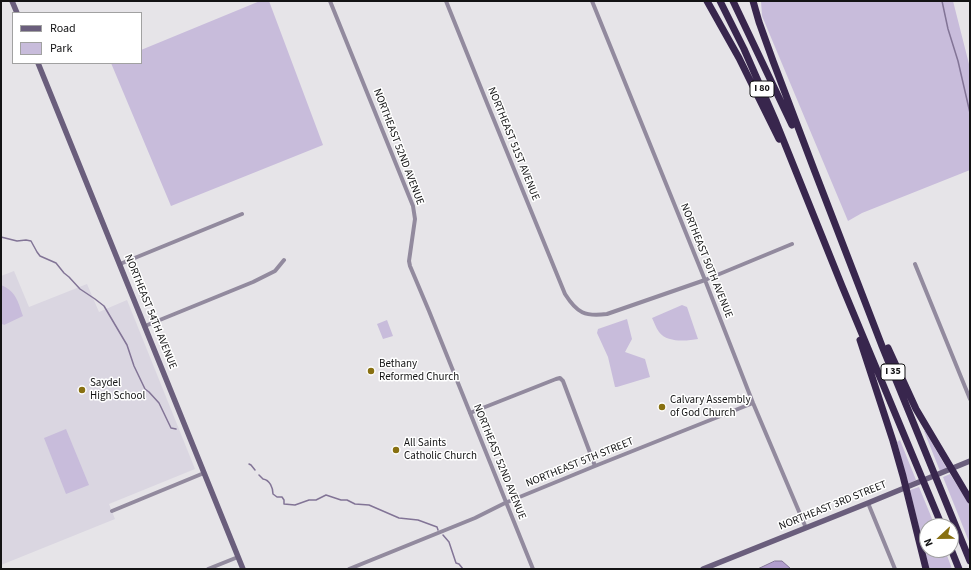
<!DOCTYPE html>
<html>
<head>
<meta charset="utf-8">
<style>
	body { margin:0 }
	#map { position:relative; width:971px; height:570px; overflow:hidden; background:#e6e4e8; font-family:"Source Sans 3",sans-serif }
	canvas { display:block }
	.frame { position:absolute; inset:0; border:2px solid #131314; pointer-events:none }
	.legend { position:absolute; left:12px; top:12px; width:130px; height:52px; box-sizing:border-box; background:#fff; border:1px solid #a1a1a1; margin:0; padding:5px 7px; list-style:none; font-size:12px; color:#131314 }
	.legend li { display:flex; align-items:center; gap:8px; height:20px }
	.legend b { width:20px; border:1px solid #a1a1a1 }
	.north { position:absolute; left:919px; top:518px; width:40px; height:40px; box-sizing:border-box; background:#fff; border:1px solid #a1a1a1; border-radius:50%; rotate:248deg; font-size:11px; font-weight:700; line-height:16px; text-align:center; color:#131314 }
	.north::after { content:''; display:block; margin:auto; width:14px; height:18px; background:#887011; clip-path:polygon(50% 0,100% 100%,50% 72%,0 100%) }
</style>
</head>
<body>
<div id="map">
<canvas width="971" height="570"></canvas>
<div class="frame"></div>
<ul class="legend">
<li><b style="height:5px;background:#6a5e7c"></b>Road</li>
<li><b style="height:11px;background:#c8bcdb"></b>Park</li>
</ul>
<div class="north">N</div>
</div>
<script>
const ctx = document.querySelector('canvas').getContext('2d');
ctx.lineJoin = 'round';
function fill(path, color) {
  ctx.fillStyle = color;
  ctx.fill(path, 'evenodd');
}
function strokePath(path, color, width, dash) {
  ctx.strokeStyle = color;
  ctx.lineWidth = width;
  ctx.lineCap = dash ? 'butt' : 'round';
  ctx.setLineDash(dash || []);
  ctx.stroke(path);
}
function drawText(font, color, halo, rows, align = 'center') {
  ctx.font = font + ' "Source Sans 3",sans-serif';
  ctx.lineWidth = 3;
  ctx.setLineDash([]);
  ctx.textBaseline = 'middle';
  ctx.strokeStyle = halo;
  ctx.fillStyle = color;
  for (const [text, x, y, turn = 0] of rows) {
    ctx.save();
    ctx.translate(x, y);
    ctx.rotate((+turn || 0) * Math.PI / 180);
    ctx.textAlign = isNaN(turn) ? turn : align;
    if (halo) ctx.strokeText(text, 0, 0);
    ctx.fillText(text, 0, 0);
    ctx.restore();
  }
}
const built = new Path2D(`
	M14 271 29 307 87 284 99 312 127 300 195 469 109 504 115 519 1 565V276Z`);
const green = new Path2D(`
	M260 1H269L323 145 171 206 111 63H141V50Z
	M761 1H953L970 68V170L862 213 848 221 762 16Z
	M1 285C16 291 18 302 23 316L4 325 3 324 1 325Z
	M682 305 687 307 698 339C687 341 667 343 659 332 656 328 654 322 652 318Z
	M627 319 632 339 625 352 645 359 650 377 617 387H615L608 357 597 333 598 329Z
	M387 320 393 336 383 339 377 324Z
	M66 429 89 485 66 494 44 438Z
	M924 431H925L947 469 940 471Z
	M900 440 916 480 908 484 897 442Z
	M950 474 970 506V544L943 477Z
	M919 487 935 526H927V550H945L952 569H929L910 490Z`);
const water = new Path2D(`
	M775 561H782L791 569H758Z`);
const stream = new Path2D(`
	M942 1 948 29 958 61 970 113
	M1 237 17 241 26 240 31 241 37 252 40 256 56 263 64 273 69 277 80 289 95 299 104 306 127 345 134 366 145 389 149 392 159 403 171 428 176 429
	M249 464 251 465 255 470
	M259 475 263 479C270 480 273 488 273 494L277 497H282L284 500V504L295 505 309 500H316L326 495 341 500H347L355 504 369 505 399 518 418 520 437 527 438 530
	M443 535 449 542 456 563 459 564 463 569`);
const street = new Path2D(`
	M330 1 413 206 415 219 409 261 410 266 429 311 533 569
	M446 1 487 103 565 294C577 313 585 317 607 314L705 280 792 244
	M592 1 705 280 753 403 806 528
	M120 264 242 214
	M915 264 970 399
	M145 326 253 282 275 271 284 260
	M470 413 556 379 560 378 563 381 595 466
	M868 503 895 569
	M112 511 204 473
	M208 569 238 557
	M349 569 475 518 505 503 595 466 753 403`);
const secondary = new Path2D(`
	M12 1 17 13
	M38 63 243 569
	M703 569 868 503 970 461`);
const highway = new Path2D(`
	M707 1 739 58 779 139
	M720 1 744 49 776 122 842 286 942 526
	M733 1 792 125
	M753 1 759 22 773 61 815 172 882 346 970 561
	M860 340 893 441 903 476 926 569
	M888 348 916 409 970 500
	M951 549 959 569`);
const markers = [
	[371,371,4,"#887011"],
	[82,390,4,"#887011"],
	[662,407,4,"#887011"],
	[396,450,4,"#887011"]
];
const shields = [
	[762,89,24],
	[893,372,24]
];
const shieldNames = [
	["I 80",762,89],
	["I 35",893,372]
];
const streetNames = [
	["NORTHEAST 51ST AVENUE",513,144,68],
	["NORTHEAST 52ND AVENUE",398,147,69],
	["NORTHEAST 50TH AVENUE",706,261,68],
	["NORTHEAST 54TH AVENUE",150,312,68],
	["NORTHEAST 52ND AVENUE",499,462,68],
	["NORTHEAST 5TH STREET",580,463,-22],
	["NORTHEAST 3RD STREET",833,506,-22]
];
const poiNames = [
	["Bethany",379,365],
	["Reformed Church",379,378],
	["Saydel",90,384],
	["High School",90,397],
	["Calvary Assembly",670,401],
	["of God Church",670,414],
	["All Saints",404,444],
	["Catholic Church",404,457]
];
fill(built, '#dad6e1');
fill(green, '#c8bcdb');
fill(water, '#b19dcd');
strokePath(water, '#827496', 1);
strokePath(stream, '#827496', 1.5);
strokePath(street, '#928a9e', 4);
strokePath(secondary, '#6a5e7c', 5.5);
strokePath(highway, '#38264d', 7);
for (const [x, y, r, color] of markers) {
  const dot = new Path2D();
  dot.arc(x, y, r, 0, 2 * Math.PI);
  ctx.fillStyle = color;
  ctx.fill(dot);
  strokePath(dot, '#fff', 1.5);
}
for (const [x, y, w] of shields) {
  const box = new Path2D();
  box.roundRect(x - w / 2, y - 8, w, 16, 3);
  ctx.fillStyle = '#fff';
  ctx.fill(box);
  strokePath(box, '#131314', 1);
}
drawText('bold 10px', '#131314', null, shieldNames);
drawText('11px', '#131314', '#fff', streetNames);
drawText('11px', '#131314', '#fff', poiNames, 'left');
</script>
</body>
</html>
